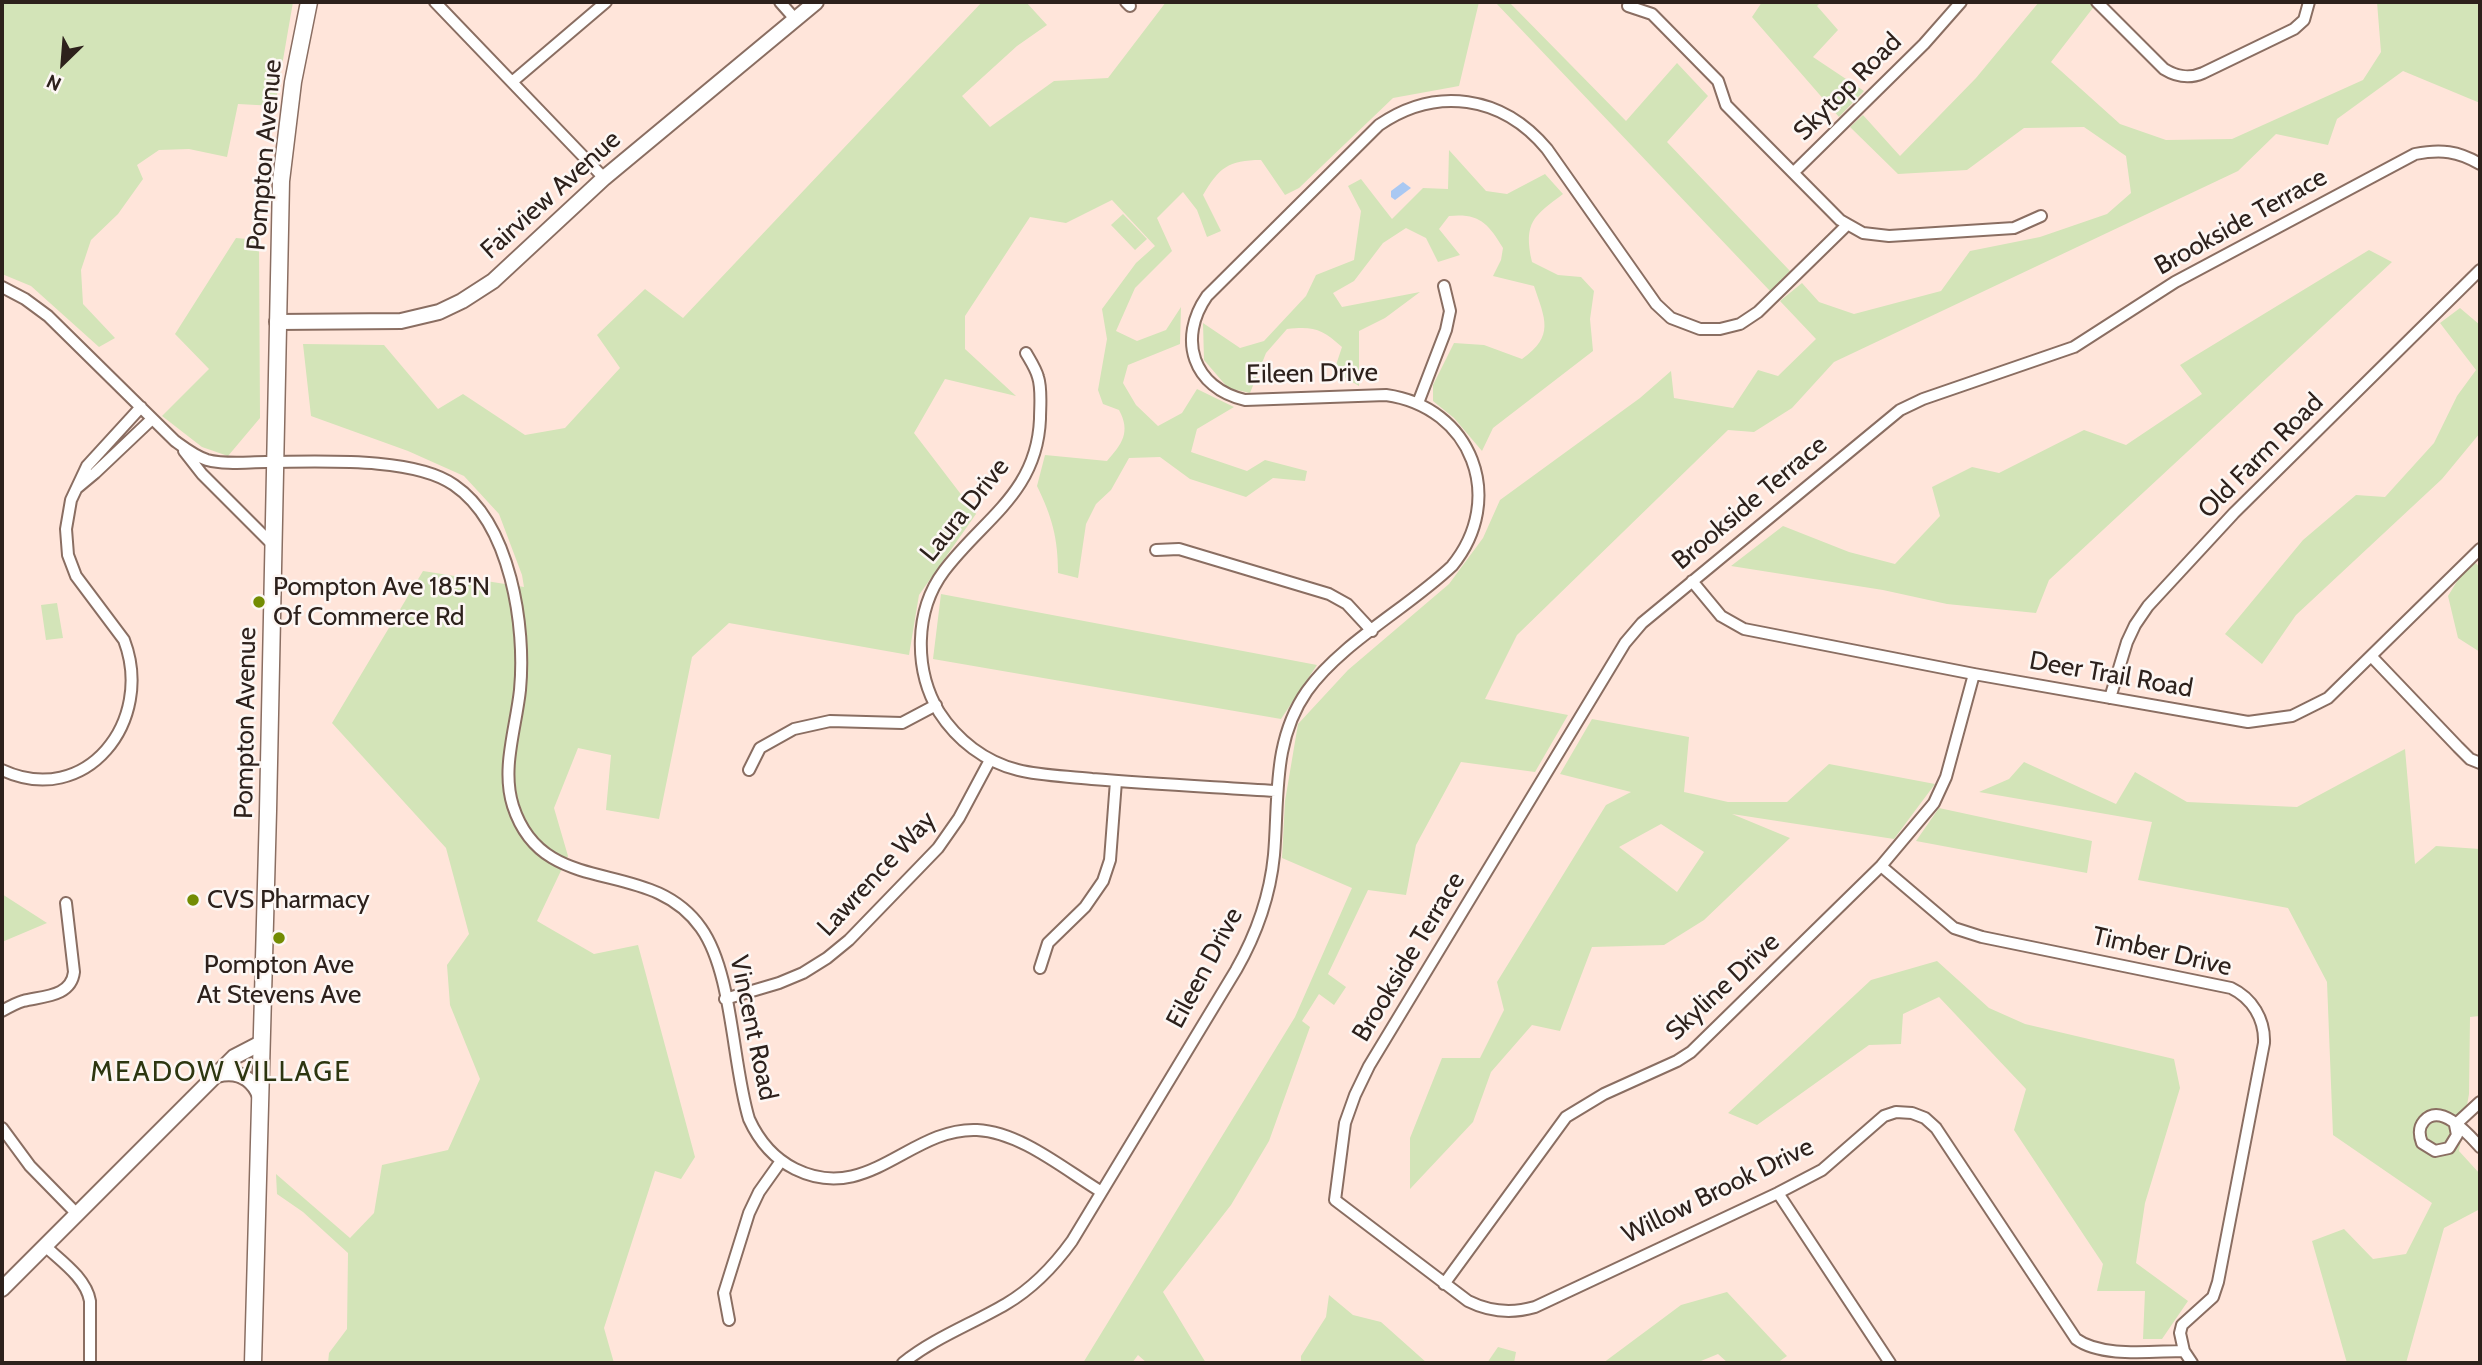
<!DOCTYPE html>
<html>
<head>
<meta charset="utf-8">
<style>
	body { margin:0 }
	#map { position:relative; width:2482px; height:1365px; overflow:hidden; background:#ffe5da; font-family:Cabin,sans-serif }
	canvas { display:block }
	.frame { position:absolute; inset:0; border:4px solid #2d211c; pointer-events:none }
	.north { position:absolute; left:28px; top:28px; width:70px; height:70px; -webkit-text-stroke:5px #fdf7f4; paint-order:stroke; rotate:205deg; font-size:19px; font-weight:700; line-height:28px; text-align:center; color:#2d211c }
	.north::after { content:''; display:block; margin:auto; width:24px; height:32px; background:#2d211c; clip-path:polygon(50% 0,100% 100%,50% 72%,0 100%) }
</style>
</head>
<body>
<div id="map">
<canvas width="2482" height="1365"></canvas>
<div class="frame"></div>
<div class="north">N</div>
</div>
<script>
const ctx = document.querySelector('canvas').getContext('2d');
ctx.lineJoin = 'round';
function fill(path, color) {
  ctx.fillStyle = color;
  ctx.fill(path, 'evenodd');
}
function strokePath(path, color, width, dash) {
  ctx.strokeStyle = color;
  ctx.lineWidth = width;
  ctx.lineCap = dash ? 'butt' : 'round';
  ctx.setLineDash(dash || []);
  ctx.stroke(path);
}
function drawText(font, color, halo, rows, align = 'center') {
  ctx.font = font + ' Cabin,sans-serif';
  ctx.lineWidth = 5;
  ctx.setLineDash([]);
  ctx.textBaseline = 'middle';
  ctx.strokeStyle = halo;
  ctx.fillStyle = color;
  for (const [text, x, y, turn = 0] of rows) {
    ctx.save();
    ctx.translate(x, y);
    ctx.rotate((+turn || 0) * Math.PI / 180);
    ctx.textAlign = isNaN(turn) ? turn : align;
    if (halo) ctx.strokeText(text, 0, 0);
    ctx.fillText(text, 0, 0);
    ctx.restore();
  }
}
const green = new Path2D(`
	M2 2H293L275 106 238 104 227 157 189 149 159 150 137 165 143 179 118 214 91 240 81 270 83 304 115 338 99 347 31 286 2 274Z
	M982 2H1026L1047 25 1017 46 962 96 990 127 1054 81 1108 78 1166 2H1479L1459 86 1393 98 1299 188 1285 195 1261 160C1228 160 1219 168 1203 195L1221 231 1207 237 1197 210 1183 192 1157 218 1172 251 1135 288 1116 331 1137 341 1166 330 1181 307 1180 344 1128 365 1123 383 1136 405 1158 426 1182 413 1197 389 1234 407 1197 429 1191 452 1247 471 1265 460 1307 471 1305 481 1273 478 1246 497 1190 479 1160 457 1129 458 1111 490 1096 504 1086 524 1078 578 1058 573C1058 538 1052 517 1037 486L1045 455 1107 461C1122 444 1131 432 1119 410L1103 404 1098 390 1107 339 1102 309 1136 263 1155 246 1112 200 1066 223 1030 217 965 316V349L1016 396 945 379 914 433 976 514 919 595 909 655 729 623 692 657 659 819 606 810 611 755 578 748 554 808 568 856 537 921 594 954 638 945 695 1157 681 1179 655 1171 604 1328 614 1363H328L329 1353 347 1329 348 1253 303 1212 277 1194 276 1174 350 1238 374 1213 382 1165 448 1150 480 1079 450 1005 447 965 469 934 446 848 332 723 423 571 524 587 522 575 499 514 464 476 408 451 311 416 303 344 384 345 438 409 463 394 525 435 565 428 620 368 597 335 645 289 683 318Z
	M1495 2H1509L1626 121 1677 63 1708 96 1667 142 1790 271 1770 291Z
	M1762 2H1821L1817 6 1838 30 1813 57 1864 91 1839 117 1752 17Z
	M2039 2H2093L2096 4 2051 62 2120 124 2166 140 2232 139 2363 80 2381 52 2377 2H2480V103L2403 71 2337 119 2328 145 2276 134 2238 171 1834 362 1792 408 1754 432 1728 430 1517 635 1485 699 1568 715 1535 772 1461 762 1416 845 1406 895 1368 890 1328 974 1346 987 1334 1005 1319 994 1302 1021 1310 1027 1269 1141 1231 1205 1163 1292 1206 1363H1147L1138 1355 1132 1363H1083L1295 1017 1352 888 1282 858 1285 801 1298 724 1348 670 1449 584 1483 538 1500 500 1640 398 1671 371 1674 398 1733 408 1758 370 1778 376 1816 339 1780 301 1802 283 1819 302 1854 314 1941 291 1970 251 2040 237 2107 214 2131 193 2126 156 2084 127 2024 128 1967 170 1898 174 1850 127 1863 115 1900 156 1976 78Z
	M1449 150 1486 191 1507 194 1545 174 1563 194C1534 216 1523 222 1532 262L1558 275 1581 277 1594 291 1590 319 1593 351 1493 428 1482 451 1454 418 1433 401V385L1454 343 1484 345 1522 359C1555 336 1545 319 1534 286L1493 276 1501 260 1503 248C1488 223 1479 213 1449 216L1439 229 1460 255 1438 262 1426 238 1406 228 1383 243 1354 281 1333 293 1342 307 1420 292 1385 318 1359 331V386L1334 371 1342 347C1322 329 1314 326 1287 329L1266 353 1250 393 1228 388 1204 360 1203 323 1240 348 1264 341 1306 296 1316 275 1354 260 1361 211 1348 186 1361 179 1392 219 1423 188 1448 189Z
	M1123 214 1147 239 1135 250 1111 225Z
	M236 238 259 240 260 418 228 456 202 447 162 416 209 369 175 334Z
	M2369 250 2392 262 2049 580 2036 613 1947 604 1883 590 1731 566 1783 526 1849 552 1895 564 1940 516 1932 487 1972 467 1999 473 2084 430 2126 445 2202 394 2180 365Z
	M2460 308 2480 325V433L2442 479 2296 615 2262 664 2225 634 2303 540 2356 495 2385 497 2434 443 2457 396 2476 370 2440 323Z
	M2476 563 2480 568V652L2458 638 2448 596 2464 570Z
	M941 594 1317 665 1281 719 933 659Z
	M57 603 63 638 46 640 41 605Z
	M1592 719 1689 737 1684 792 1728 802H1787L1829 764 1935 784 1894 839 1732 814 1790 838 1704 920 1664 945 1592 947 1560 1031 1532 1025 1491 1072 1473 1122 1410 1189V1138L1442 1058H1480L1504 1010 1497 982 1606 805 1631 792 1560 774ZM1661 824 1704 852 1677 892 1619 847Z
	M2405 749 2415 864 2436 846 2480 849V1016L2470 1017 2469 1094 2459 1151 2480 1174V1209L2444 1228 2406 1363H2347L2312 1241 2344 1229 2373 1259 2406 1254 2432 1203 2333 1135 2327 982 2288 908 2138 880 2152 822 1979 792 2009 779 2024 762 2116 804 2135 772 2187 802 2297 807Z
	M1939 808 2092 841 2087 873 1916 841Z
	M2 894 47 923 2 942Z
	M1937 961 1989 1008 2025 1024 2174 1059 2180 1088 2145 1203 2136 1263 2188 1301 2162 1339H2143L2145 1291H2097L2103 1264 2014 1130 2026 1089 1939 997 1903 1014 1901 1044 1869 1045 1757 1125 1728 1113 1871 980Z
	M1727 1292 1787 1356 1777 1363H1728L1718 1354 1696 1363H1603L1681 1305Z
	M1329 1295 1353 1315 1381 1322 1427 1363H1301V1356L1326 1317Z
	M1498 1347 1516 1352 1514 1363H1487Z`);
const water = new Path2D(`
	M1403 182 1411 188 1395 200 1391 197V191Z`);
const minor = new Path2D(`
	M435 2 604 178
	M780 2 795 19
	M1126 2 1130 6
	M2097 2 2164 69C2177 77 2189 79 2203 73L2294 29 2304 20 2309 2
	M1628 6 1652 14 1718 81 1726 105 1840 220 1863 233 1889 236 2014 228 2041 216
	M512 82 606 2
	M1794 172 1924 44 1961 2
	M2 287 25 299 48 316 175 441C186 449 195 456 207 460 226 465 247 462 266 462 317 462 413 456 454 485 511 524 526 627 520 690 516 728 501 769 513 806 544 902 649 854 701 928 733 973 732 1064 749 1119 759 1141 773 1158 795 1169 868 1205 910 1127 977 1130 1020 1132 1064 1169 1100 1191
	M1026 353C1030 360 1036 369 1038 377 1042 389 1040 406 1040 419 1037 493 983 519 944 571 914 611 914 670 939 712 957 740 985 762 1018 770 1042 776 1067 776 1092 779 1153 784 1215 787 1276 791
	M1418 403 1446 330 1450 311 1444 286
	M184 451 202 474 274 546
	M77 488 95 473 152 419
	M1156 550 1179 549 1329 594 1347 604 1372 631
	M1692 581 1721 616 1744 629 1974 674 2248 722 2292 716 2328 698 2480 549
	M2372 657 2458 747 2470 759 2480 763
	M2110 698 2127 642 2135 625 2148 606 2234 513 2480 270
	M2 770C86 809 155 721 124 640L76 576 68 555 66 529 71 500 87 466 141 407
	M749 770 760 748 794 729 830 721 902 723 936 705
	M1881 866 1954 928 1982 937 2231 988C2252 998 2265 1019 2264 1043L2218 1282 2213 1297 2182 1325 2180 1333 2184 1351
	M1040 968 1048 943 1085 907 1103 881 1110 860 1116 781
	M725 999 779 983 803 973 827 958 849 940 938 848 959 818 990 760
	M2 1011C9 1007 16 1003 23 1001 43 996 71 997 74 972L66 903
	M2455 1125 2457 1135 2449 1148 2435 1151 2422 1143C2419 1135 2418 1128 2424 1121 2441 1102 2469 1135 2480 1147
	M2455 1125 2480 1102
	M2 1128 30 1166 77 1214
	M1778 1193 1890 1363
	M45 1246C61 1261 86 1278 90 1301V1363
	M1444 1284 1566 1117 1604 1094 1677 1061 1691 1052 1881 866 1934 803 1946 777 1974 674
	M729 1320 724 1293 749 1213 759 1192 781 1161
	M903 1363C934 1338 972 1324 1006 1304 1033 1288 1054 1266 1072 1241L1236 970C1256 935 1270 896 1274 855 1279 798 1272 741 1307 691 1341 643 1408 608 1452 566 1507 499 1472 407 1386 395L1245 400C1193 388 1177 339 1207 296L1379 125C1436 86 1502 95 1547 149L1656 304 1671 318 1700 329H1720L1740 324 1758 312 1847 225
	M2192 1363 2184 1351C2152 1351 2102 1358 2076 1339L1936 1128 1925 1118 1912 1113 1896 1112 1884 1116 1822 1170 1778 1193 1535 1307C1511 1314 1490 1312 1468 1301L1335 1200 1345 1123 1355 1095 1369 1066 1625 643 1642 623 1900 410 1923 399 2074 347 2175 282 2415 154C2441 149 2458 151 2480 164`);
const secondary = new Path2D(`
	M277 322 401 321 439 312 462 301 493 281 604 178 816 2
	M217 1075C236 1070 252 1077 260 1096
	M2 1289 234 1057 261 1043`);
const primary = new Path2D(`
	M253 1363 268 811 281 181 293 82 309 2`);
const markers = [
	[259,602,7,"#738c03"],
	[193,900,7,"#738c03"],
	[279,938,7,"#738c03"]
];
const streetNames = [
	["Skytop Road",1848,87,-45],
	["Pompton Avenue",265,155,-85],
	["Fairview Avenue",551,195,-42],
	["Brookside Terrace",2241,222,-29],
	["Eileen Drive",1312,374,-1],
	["Old Farm Road",2261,456,-45],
	["Brookside Terrace",1750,503,-40],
	["Laura Drive",965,510,-51],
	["Deer Trail Road",2111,675,10],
	["Pompton Avenue",246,723,-89],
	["Lawrence Way",877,874,-47],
	["Timber Drive",2162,952,13],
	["Brookside Terrace",1409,957,-59],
	["Eileen Drive",1205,968,-62],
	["Skyline Drive",1723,987,-43],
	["Vincent Road",753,1028,78],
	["Willow Brook Drive",1718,1191,-26]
];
const poiNames = [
	["Pompton Ave 185'N",273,587],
	["Of Commerce Rd",273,617],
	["CVS Pharmacy",207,900],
	["Pompton Ave",279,965,"center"],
	["At Stevens Ave",279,995,"center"]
];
const neighbourhoodNames = [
	["MEADOW VILLAGE",221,1073]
];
fill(green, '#d3e4b8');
fill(water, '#a9c8f2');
strokePath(minor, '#8a6e62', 14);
strokePath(secondary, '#8a6e62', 18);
strokePath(primary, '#8a6e62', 19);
strokePath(minor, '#fff', 10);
strokePath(secondary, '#fff', 14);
strokePath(primary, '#fff', 16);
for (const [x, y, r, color] of markers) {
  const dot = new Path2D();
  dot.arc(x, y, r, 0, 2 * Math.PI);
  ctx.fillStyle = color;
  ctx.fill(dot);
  strokePath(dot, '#fdf7f4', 2.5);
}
drawText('26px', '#2d211c', '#fdf7f4', streetNames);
drawText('26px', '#2d211c', '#fdf7f4', poiNames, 'left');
ctx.letterSpacing = '2px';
drawText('28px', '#2d3610', '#fdf7f4', neighbourhoodNames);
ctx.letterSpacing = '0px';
</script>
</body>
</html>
